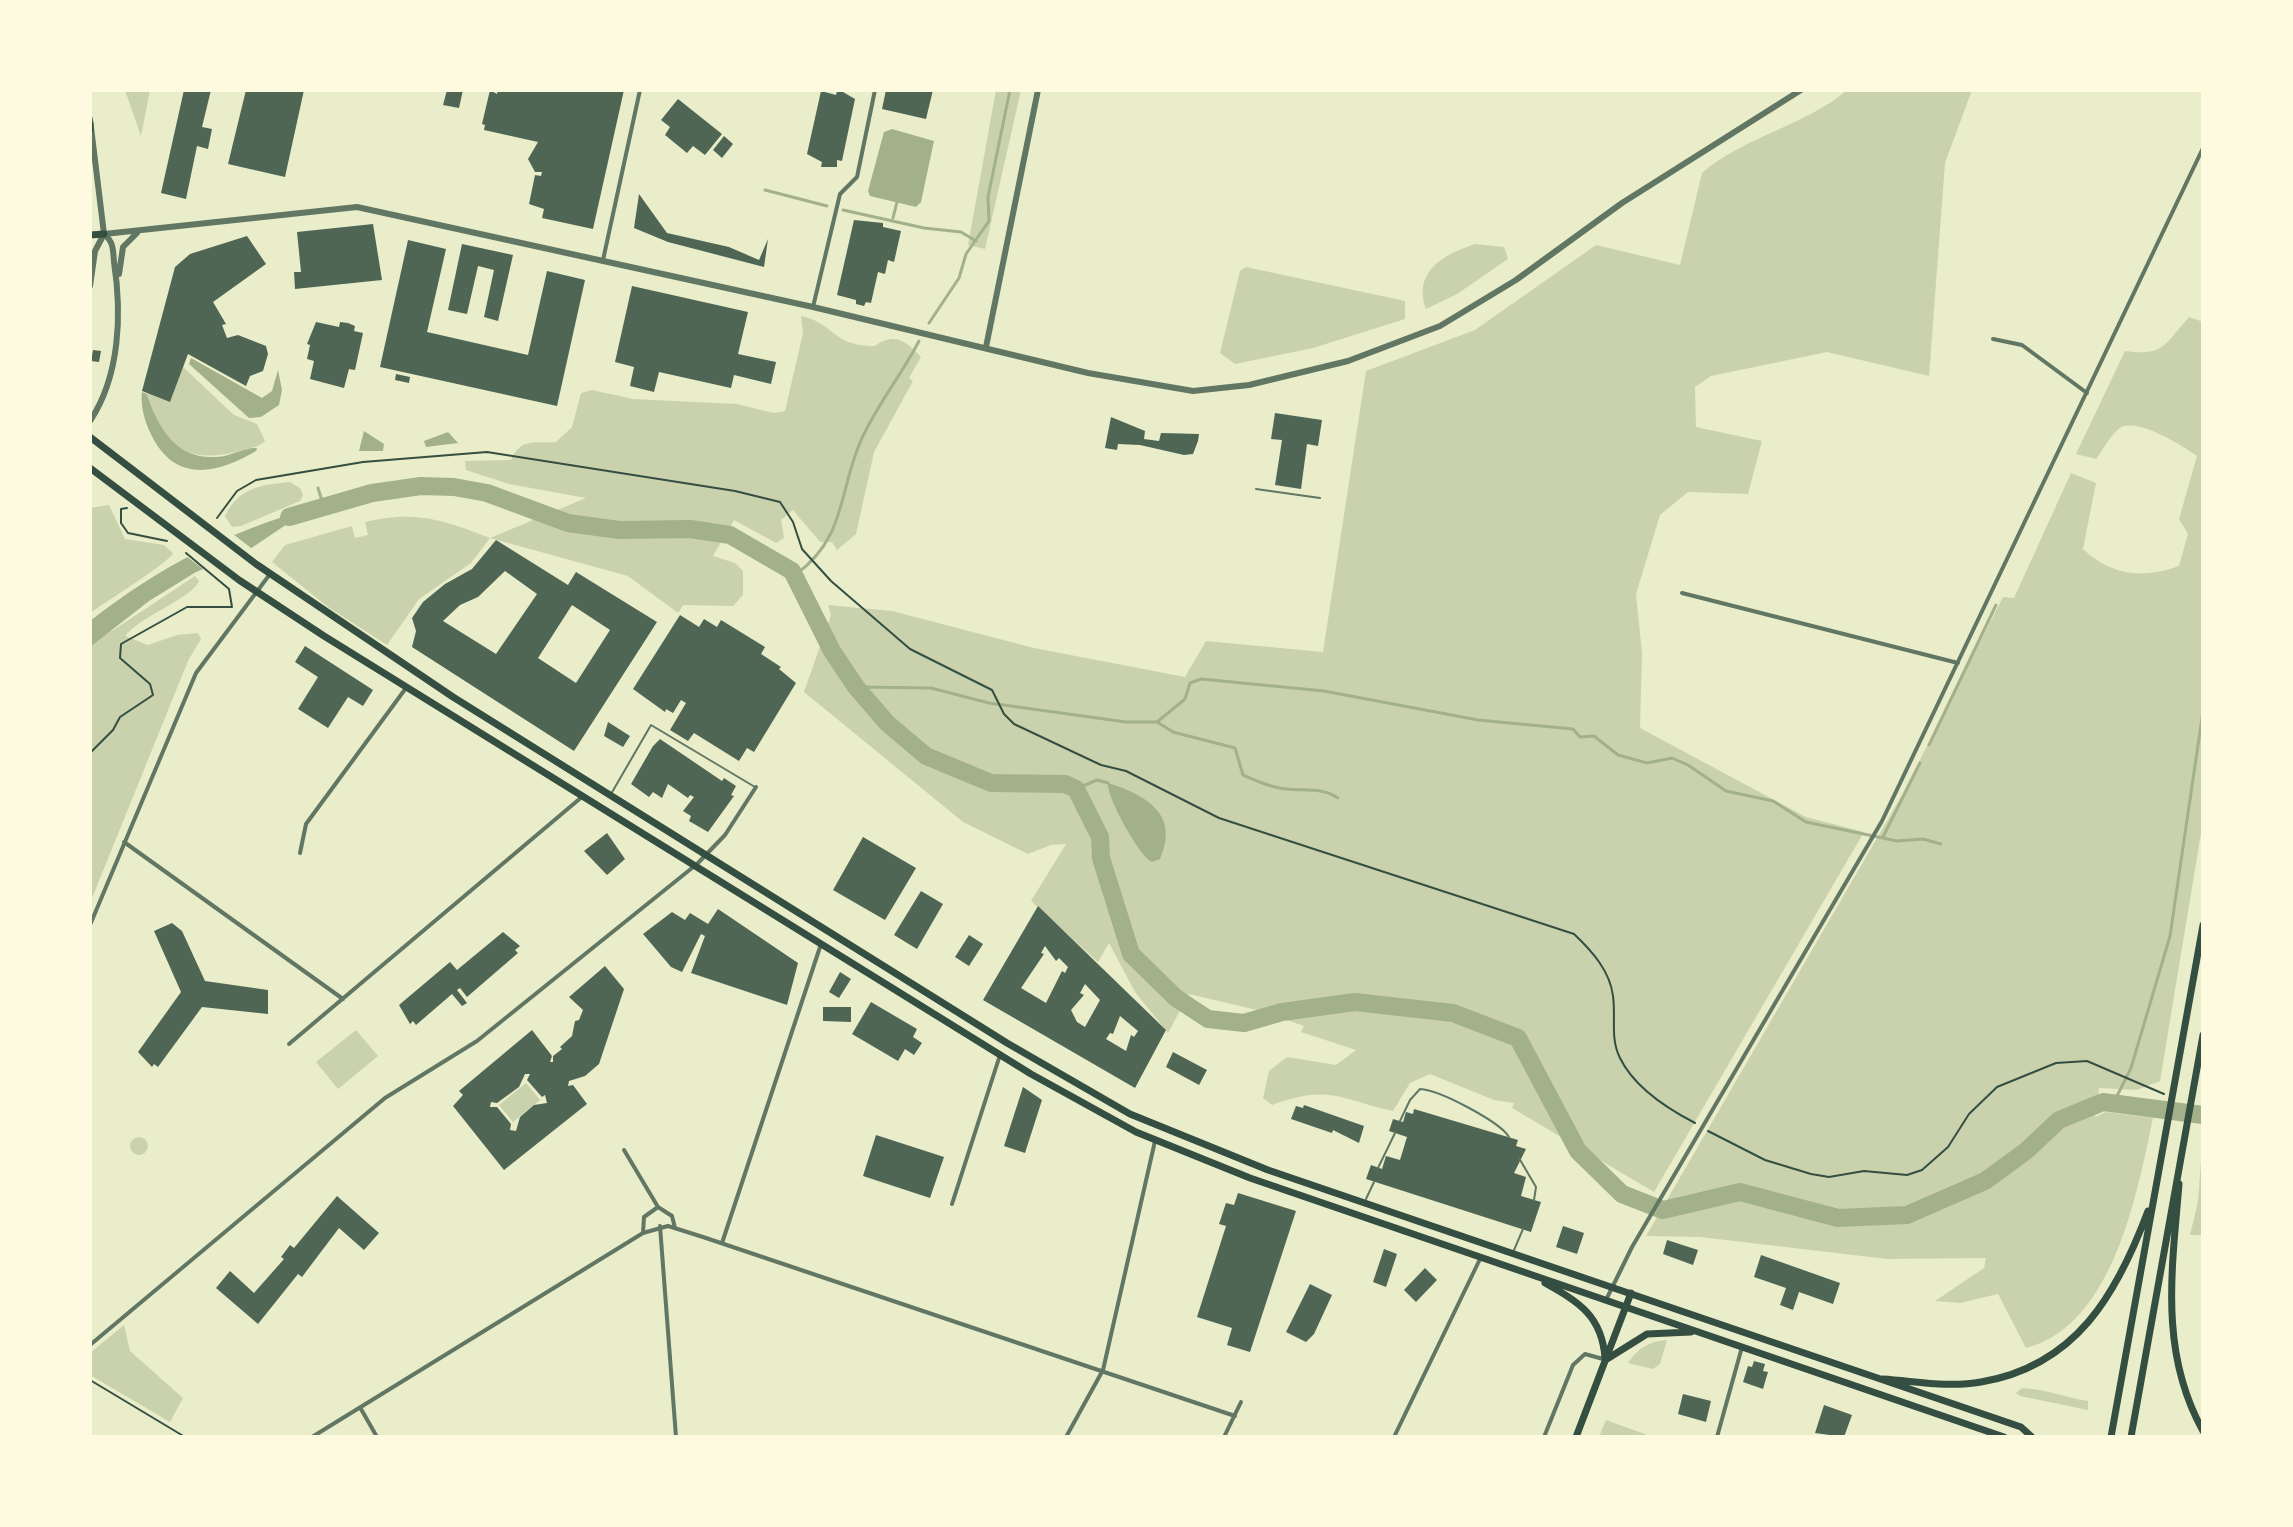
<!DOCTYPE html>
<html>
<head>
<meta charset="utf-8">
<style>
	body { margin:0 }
	#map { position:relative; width:2293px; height:1527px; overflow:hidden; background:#e9edc9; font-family:"Public Sans",sans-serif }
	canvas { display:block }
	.frame { position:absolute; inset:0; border:92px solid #fefae0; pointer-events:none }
</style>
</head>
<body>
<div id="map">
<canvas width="2293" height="1527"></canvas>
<div class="frame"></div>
</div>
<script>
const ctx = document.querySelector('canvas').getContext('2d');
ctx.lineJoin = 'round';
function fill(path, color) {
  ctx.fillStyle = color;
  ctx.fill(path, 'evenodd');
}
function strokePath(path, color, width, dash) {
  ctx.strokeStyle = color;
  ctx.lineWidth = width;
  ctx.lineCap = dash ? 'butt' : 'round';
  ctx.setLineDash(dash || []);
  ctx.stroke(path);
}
const green = new Path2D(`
	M125 90H150L141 136 127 96Z
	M996 90H1021L985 249 968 245Z
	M1847 90H1972L1945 163 1929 376 1827 352 1711 376 1695 387 1696 427 1762 441 1748 494 1688 492 1660 515 1636 594 1642 653 1640 728 1806 817 1864 832 1654 1192 1512 1108 1514 1103 1494 1100 1430 1074 1410 1083 1393 1111C1339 1099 1329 1084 1272 1105L1263 1098 1269 1071 1287 1057 1336 1065 1356 1050 1301 1032 1304 1026 1261 1011 1189 994 1168 1033 1135 992 1109 943 1098 962 1031 901 1066 844 1051 845 1028 854 963 822 804 692 831 615 828 605 892 611 1034 648 1185 677 1206 641 1323 652 1366 371 1475 330 1596 245 1680 265 1702 173C1745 136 1805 126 1847 90Z
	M1475 244 1504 247 1508 259 1457 294 1426 309C1413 271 1443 255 1475 244Z
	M1246 267 1405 301V319L1313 348 1235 364 1220 353 1240 271Z
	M801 316C835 323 831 346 875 346 895 332 906 341 921 357L909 378 913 381 874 452 856 534 837 550 832 542H820L793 510 781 520 784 538 776 543 734 520 713 556 735 563 743 571V595L733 606 683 605 678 613 628 576 490 538 471 563 419 599 387 645 328 607 272 562 285 545 352 526 355 538 368 535 365 522C417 510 443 520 490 538L586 498 509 484 466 470 465 461 511 460C520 438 534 443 556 442L572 427 581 393 592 390 633 399 737 404 774 413 785 411 803 333Z
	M2189 317 2203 322V821L2160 1081 2137 1090 2099 1088 2095 1117 2106 1112 2153 1118C2137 1194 2113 1326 2026 1348L1998 1294 1960 1303 1935 1301 1984 1268 1986 1258 1887 1259 1700 1237 1646 1236 1902 795 2003 597 2014 598 2071 473 2096 483 2083 549C2112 576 2143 579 2179 566L2188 534 2179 519 2197 456C2183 446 2137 417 2120 428 2111 434 2103 450 2096 459L2076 454 2125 351C2164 356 2163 346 2189 317Z
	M183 367 234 415 257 424 265 441C257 448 252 447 243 450 186 466 165 448 147 393L170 402Z
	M290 482 300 488 303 495 300 501 241 526 232 527 225 516C239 487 261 485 290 482Z
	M109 505 125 539 164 545 173 553C171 561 103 604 90 613V508Z
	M195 576 199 581C192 598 141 616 125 636L148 645 177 635 198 633 201 639 188 661 90 903V624L112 631Z
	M356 1030 378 1056 338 1089 316 1062Z
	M526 1083 540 1100 513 1122 499 1105Z
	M2203 1134V1235H2190L2198 1202Z
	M130 1146a9 9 0 1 1 18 0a9 9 0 1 1-18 0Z
	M124 1325 130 1351 183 1398 170 1422 90 1375V1353Z
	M1667 1340 1660 1364 1653 1369 1628 1363C1637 1349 1649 1341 1667 1340Z
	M2022 1388C2046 1389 2066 1398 2088 1401V1410L2020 1396 2016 1393Z
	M1606 1420 1650 1436 1599 1437Z`);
const water = new Path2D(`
	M892 129 934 141 921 202 916 207 870 196 868 191 884 132Z
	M191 358 262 398 272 391 278 370 282 390 279 405 261 417 249 418 189 364Z
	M142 392 147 394C158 427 175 459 215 457 228 457 239 450 252 448H257L256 451C219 473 178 483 154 440 146 426 140 408 142 392Z
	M364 431 384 444 383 451H359Z
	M448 432 458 443 426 447 424 441Z
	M311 508 247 551 196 572 149 601 90 647V621C162 565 224 534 311 508Z
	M1108 783C1146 795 1180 814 1160 859L1152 862C1139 856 1106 796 1108 783Z`);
const pier = new Path2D(`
	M229 531 255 551 207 572 182 553Z`);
const stream = new Path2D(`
	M765 190 827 206
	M843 210 924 228 961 232 976 241
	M893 218 897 202
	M929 323 959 278 966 254 989 221 988 197 1010 90
	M318 488 323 504
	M795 575C848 537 838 488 863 436 879 402 902 374 919 341
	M856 687 931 688 989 703 1126 722H1157L1173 732 1235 748 1243 775C1257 781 1272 788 1287 789 1305 791 1322 787 1338 798
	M1157 722 1185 699 1190 683 1201 679 1324 691 1478 720 1573 729 1580 737 1594 736 1618 755 1647 763 1672 758 1688 765 1726 791 1773 801 1806 822 1897 841 1923 839 1941 844
	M1929 745 1996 605
	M1076 789 1097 780 1108 783
	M1883 837 1920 763
	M2114 1102 2131 1068 2170 936 2203 711`);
const river = new Path2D(`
	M289 517 372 493 421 486 454 487 487 493 568 523 619 530 690 529 730 535 792 571 832 651 856 687 887 723 926 756 991 783 1065 784 1076 789 1100 837 1101 858 1131 954 1176 998 1208 1019 1244 1023 1282 1012 1355 1002 1453 1013 1518 1038 1578 1151 1622 1194 1663 1210 1740 1192 1838 1218 1907 1215 1985 1181 2026 1151 2059 1120 2103 1102 2203 1115`);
const building = new Path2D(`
	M184 90H211L202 127 212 129 208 149 197 146 186 199 161 193Z
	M246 90H304L285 177 228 164Z
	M447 90H463L459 108 443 105Z
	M490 90 497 94 498 90H624L593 229 542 218 544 209 529 204 535 175 541 176 542 172H535L528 159 538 142 484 130 485 125 482 124Z
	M886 90H933L926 119 882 109Z
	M821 91 836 95 837 91 843 92 855 99 843 156 842 161 837 160V167H821L822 162 807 154Z
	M678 99 722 134 705 155 693 146 687 153 665 135 670 127 661 120Z
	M724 136 733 144 722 158 713 150Z
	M639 194 667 233 729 247 759 260 768 239 764 267 668 242 634 228Z
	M854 220 883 223V227L901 231 894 262 888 260 885 274 878 272 871 303 866 302 864 306 856 304V300L837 295Z
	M373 224 382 280 295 289 294 272H301L297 232Z
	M247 236 266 264 213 302 226 324 222 325 227 338 238 335 266 346 268 354 263 371 250 376 246 386 188 354 170 402 142 391 175 267 190 254Z
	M408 240 446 249 427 332 528 355 547 271 585 280 557 406 380 367Z
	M462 244 513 255 498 321 484 317 494 270 478 266 467 314 448 310Z
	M632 286 748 312 738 354 776 362 771 384 734 375 731 388 659 372 654 392 630 386 634 367 615 362Z
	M316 322 339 327 340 322 348 323 355 326 354 331 363 333 355 370 349 369 344 388 310 379 314 361 307 359 310 345 307 344Z
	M93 350 101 351 99 362 91 361Z
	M396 374 410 377 409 383 395 380Z
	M1275 413 1322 420 1318 446 1307 444 1301 489 1275 485 1282 440 1271 439Z
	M1111 417 1145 431 1144 439 1159 441 1161 433 1199 434 1198 441 1193 454 1184 455 1140 445 1118 444 1117 450 1105 448Z
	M496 540 568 585 576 572 657 622 574 751 412 647 416 631 412 618 423 602 445 584 472 569ZM505 571 537 594 496 654 443 621 460 605 478 597ZM572 605 610 630 576 683 538 658Z
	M680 615 699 627 704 619 717 627 721 620 765 647 761 654 781 667 779 669 796 683 754 752 747 748 739 761 694 733 688 741 670 730 686 703 681 700 673 713 666 709 665 712 633 689Z
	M305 646 373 690 363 706 348 697 328 728 298 709 318 677 295 662Z
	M608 722 630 736 623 747 604 736Z
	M660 739 722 781 724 778 736 786 731 795 734 796 708 832 689 821 691 816 683 811 694 797 690 795 688 798 668 784 662 798 653 792 649 797 631 784 653 746Z
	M607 833 625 859 607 875 584 851Z
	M863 837 916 868 885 920 833 890Z
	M921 891 943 904 917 949 894 935Z
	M1038 906 1166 1030 1135 1088 983 1000ZM1045 946 1056 961 1059 958 1068 967 1065 973 1062 971 1046 1003 1021 988 1044 954 1041 953ZM1085 984 1100 1000 1085 1027 1077 1022 1071 1010 1084 995 1080 993ZM1120 1016 1138 1031 1134 1037 1131 1035 1126 1051 1106 1039 1110 1033 1113 1034Z
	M718 909 798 963 787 1005 691 973 705 936 701 934 682 972 671 967 643 934 672 912 685 920 690 913 708 924Z
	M172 923 182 931 205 981 268 990V1014L202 1007 158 1067 154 1064 152 1067 138 1052 181 992 154 931Z
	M503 932 520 946 515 950 518 953 467 997 460 988 457 990 467 1003 462 1006 452 994 416 1025 413 1021 410 1024 399 1005 450 962 457 970Z
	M969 935 983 944 969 966 955 957Z
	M605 966 624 989 599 1064 585 1076 569 1081 568 1086 573 1085 587 1104 504 1170 453 1106 463 1095 459 1091 532 1030 552 1056 550 1062H553V1056L562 1049 560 1047 572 1036 575 1021 579 1020 583 1010 569 997ZM525 1074H530L527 1080 542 1097 545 1095 547 1103 534 1105 520 1117 516 1131 510 1130 511 1124 497 1107H490L491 1102 497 1103 519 1087Z
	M840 972 851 979 839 998 829 992Z
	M871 1002 917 1029 913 1037 922 1043 914 1055 905 1049 898 1061 852 1034Z
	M823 1007H851V1022L823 1021Z
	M1173 1052 1207 1070 1199 1085 1166 1067Z
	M1023 1087 1042 1100 1025 1153 1004 1146Z
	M1304 1105 1364 1126 1359 1143 1333 1130 1332 1133 1291 1119 1296 1106 1303 1108Z
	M1414 1109 1518 1140 1516 1146 1526 1149 1514 1173 1526 1177 1521 1196 1541 1202 1531 1232 1366 1179 1371 1165 1382 1169 1386 1156 1400 1160 1407 1137 1389 1131 1393 1119 1403 1122 1406 1112 1413 1114Z
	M876 1135 944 1157 930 1198 863 1176Z
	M1238 1193 1296 1211 1250 1352 1227 1345 1232 1328 1197 1317 1226 1226 1219 1224 1226 1203 1234 1205Z
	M337 1196 379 1233 364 1250 339 1228 302 1277 298 1274 258 1324 216 1288 230 1271 254 1293 284 1259 281 1257 290 1245 294 1248Z
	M1563 1226 1584 1233 1577 1254 1556 1247Z
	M1667 1240 1698 1250 1693 1265 1663 1254Z
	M1384 1249 1397 1254 1386 1287 1373 1282Z
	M1761 1255 1840 1283 1833 1304 1799 1292 1793 1310 1780 1305 1786 1288 1754 1277Z
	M1425 1268 1437 1280 1416 1302 1404 1290Z
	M1310 1284 1332 1295 1314 1334 1306 1342 1286 1332Z
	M1754 1361 1765 1364 1763 1371 1768 1372 1763 1389 1743 1382 1748 1366 1752 1367Z
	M1683 1394 1711 1401 1706 1422 1678 1414Z
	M1824 1405 1852 1415 1844 1437 1815 1433Z`);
const path = new Path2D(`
	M127 508 121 509V523L128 533 167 541
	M217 518 237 491 256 480 363 462 487 452 735 491 780 502 793 522 802 549 831 581 910 649 992 690 1004 714 1014 724 1101 765 1126 771 1219 818 1574 934C1592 951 1610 971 1613 996 1616 1017 1610 1039 1620 1058 1634 1087 1668 1109 1695 1123
	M90 753 113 730 120 717 153 695 150 684 120 658 121 644 187 607H232L229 589 186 553
	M1708 1131 1765 1160 1811 1174 1829 1177 1864 1171 1907 1175 1922 1170 1948 1147 1969 1114 1997 1087 2056 1063 2087 1061 2164 1094
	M90 1380 185 1437`);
const service = new Path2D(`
	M1256 489 1320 498
	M611 794 651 725 755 787
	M1400 1121 1410 1100 1420 1089C1440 1090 1500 1122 1509 1137
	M1519 1158 1536 1187 1534 1200
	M1378 1168 1395 1133
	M1366 1199 1374 1182
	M1514 1250 1523 1229`);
const minor = new Path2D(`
	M603 260 640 90
	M813 307 840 194 857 177 875 90
	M1993 339 2022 345 2087 393
	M1682 593 1958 663
	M124 842 343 999
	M300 853 306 824 406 688
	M90 925 196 673 270 574
	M289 1044 583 796
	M624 1150 658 1207
	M952 1204 1000 1055
	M660 1226 676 1437
	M643 1233 644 1217 658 1207 672 1216 675 1228
	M722 1243 821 944
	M1606 1300 1632 1247 1882 821 2203 148
	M90 1345 385 1098 477 1041 697 864 725 835 756 787
	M361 1409 377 1437
	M312 1437 643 1233 668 1226 703 1237 1235 1416
	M1066 1437 1103 1370 1155 1141
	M1224 1437 1241 1402
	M1394 1437 1481 1257
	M1544 1437 1573 1365 1585 1354 1603 1359
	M1717 1437 1742 1347`);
const tertiary = new Path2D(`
	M90 119 104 234C114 242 113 251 114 262 122 314 120 376 90 421
	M104 234 357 207 813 307 1088 373 1193 391 1249 385 1348 361 1440 326 1516 280 1622 203 1801 90
	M119 274 123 247 137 233
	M90 286 95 251 104 234
	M986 347 1038 90`);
const primary = new Path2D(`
	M90 130V124
	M90 235 104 234
	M90 437 256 564 453 697 1007 1043 1130 1114 1268 1170 2021 1427 2032 1437
	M90 468 239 580 324 636 1031 1074 1136 1132 1250 1178 2004 1437
	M2179 1184C2172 1270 2159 1352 2203 1431
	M1545 1283C1579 1302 1602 1316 1605 1358
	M1607 1359 1647 1334 1691 1332
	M1883 1379C1915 1381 1948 1388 1981 1382 2076 1366 2117 1294 2148 1211
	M1576 1437 1631 1293
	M2111 1437 2203 925
	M2131 1437 2203 1035`);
fill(green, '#cad2ad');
fill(water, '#a3b18a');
fill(pier, '#e9edc9');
strokePath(stream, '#a3b18a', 3);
strokePath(river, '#a3b18a', 18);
fill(building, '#4f6655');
strokePath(path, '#344e41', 2);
strokePath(service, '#617663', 2);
strokePath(minor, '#617663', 4);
strokePath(tertiary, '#617663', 6);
strokePath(primary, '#344e41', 7);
</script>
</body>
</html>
